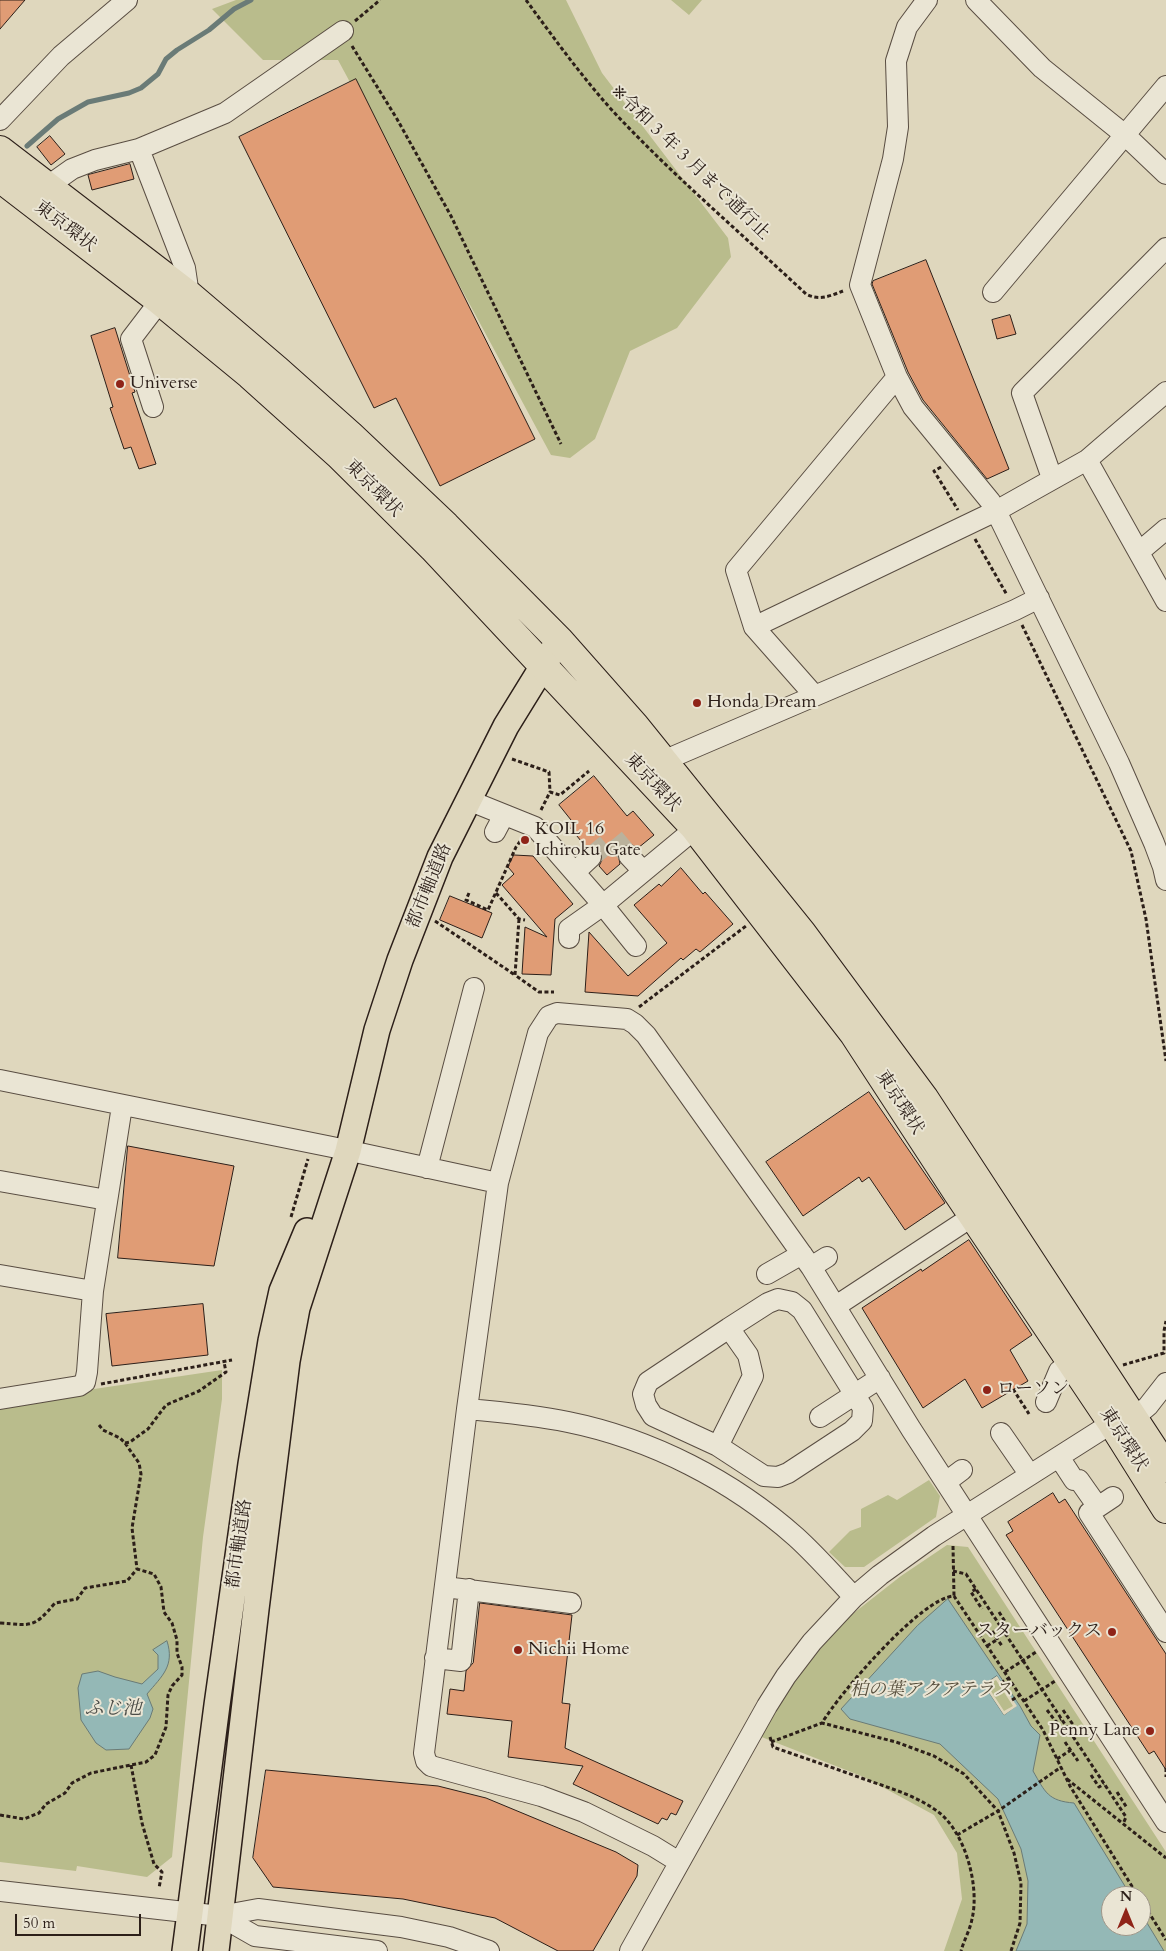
<!DOCTYPE html>
<html>
<head>
<meta charset="utf-8">
<style>
	body { margin:0 }
	#map { position:relative; width:1166px; height:1951px; overflow:hidden; background:#dfd7bd; font-family:Cardo,serif }
	canvas { display:block }
	.north { position:absolute; left:1101px; top:1886px; width:50px; height:50px; box-sizing:border-box; background:#eae5d4; border:1px solid #9e9689; border-radius:50%; rotate:0deg; font-size:14px; font-weight:700; line-height:20px; text-align:center; color:#2c1f19 }
	.north::after { content:''; display:block; margin:auto; width:18px; height:22px; background:#8f2418; clip-path:polygon(50% 0,100% 100%,50% 72%,0 100%) }
	.scale { position:absolute; left:15px; top:1914px; width:126px; height:22px; box-sizing:border-box; border:2px solid #2c1f19; border-top:0; padding-left:6px; font-size:15px; line-height:18px; white-space:nowrap; color:#2c1f19; -webkit-text-stroke:4px #eae5d4; paint-order:stroke }
</style>
</head>
<body>
<div id="map">
<canvas width="1166" height="1951"></canvas>
<div class="north">N</div>
<div class="scale">50 m</div>
</div>
<script>
const ctx = document.querySelector('canvas').getContext('2d');
ctx.lineJoin = 'round';
function fill(path, color) {
  ctx.fillStyle = color;
  ctx.fill(path, 'evenodd');
}
function strokePath(path, color, width, dash) {
  ctx.strokeStyle = color;
  ctx.lineWidth = width;
  ctx.lineCap = dash ? 'butt' : 'round';
  ctx.setLineDash(dash || []);
  ctx.stroke(path);
}
function drawText(font, color, halo, rows, align = 'center') {
  ctx.font = font + ' Cardo,"Noto Serif JP",serif';
  ctx.lineWidth = 4;
  ctx.setLineDash([]);
  ctx.textBaseline = 'middle';
  ctx.strokeStyle = halo;
  ctx.fillStyle = color;
  for (const [text, x, y, turn = 0] of rows) {
    ctx.save();
    ctx.translate(x, y);
    ctx.rotate((+turn || 0) * Math.PI / 180);
    ctx.textAlign = isNaN(turn) ? turn : align;
    if (halo) ctx.strokeText(text, 0, 0);
    ctx.fillText(text, 0, 0);
    ctx.restore();
  }
}
const green = new Path2D(`
	M236 0H566L602 73 728 238 731 257 677 328 630 351 595 439 570 458 551 455 338 60H263L212 9Z
	M671 0H702L689 15Z
	M222 1370V1399L203 1537 172 1857 147 1877 77 1866 76 1871 0 1862V1403Z
	M929 1480 940 1496 936 1517 864 1567H845L829 1552 850 1531 861 1527V1509L888 1495 897 1500Z
	M947 1545 968 1547 1166 1852V1951H944L962 1899 957 1853 934 1815 864 1777 759 1736 806 1664 850 1616 901 1576ZM1111 1896H1141V1926H1111Z`);
const water = new Path2D(`
	M948 1599 1020 1706 1031 1726 1040 1735 1033 1771C1045 1792 1048 1801 1074 1803L1131 1896H1111V1926H1141V1913L1164 1951H1016L1027 1924 1028 1881 1021 1849 998 1799 940 1744 850 1719 841 1709 917 1626ZM997 1676 1016 1706 1004 1715 984 1685Z
	M167 1641C175 1666 162 1676 147 1694L153 1709 150 1718 129 1749 106 1750 96 1743 81 1720 78 1688 82 1674 98 1671 115 1677 142 1684 158 1669V1655L153 1650Z`);
const pier = new Path2D(`
	M997 1676 1017 1706 1004 1715 984 1685ZM996 1680 1013 1706 1004 1711 987 1685Z`);
const stream = new Path2D(`
	M27 146 58 119 88 102 129 93 141 88 158 74 166 59 177 50 209 30 234 9 251 0`);
const building = new Path2D(`
	M0 0H25L0 29Z
	M356 79 535 439 440 486 396 398 374 408 239 137Z
	M50 136 65 154 51 165 37 147Z
	M130 164 134 179 92 190 88 175Z
	M926 260 1009 469 987 479 923 400 908 372 872 284 873 281Z
	M1010 315 1016 334 997 339 992 320Z
	M115 328 135 392 132 393 156 464 139 469 131 447 124 449 110 408 113 407 91 336Z
	M594 776 627 816 633 811 654 835 638 848 632 845 621 847 618 853 620 864 607 875 599 866 602 860 600 849 594 846 586 847 567 824 571 820 559 805Z
	M514 855 533 856 573 904 555 919 551 975 522 974 525 927 547 937 502 885 514 874 508 867Z
	M681 868 703 894 705 892 733 924 700 952 696 949 683 960 681 958 638 996 585 992 589 932 628 976 667 943 634 905 659 884 661 886Z
	M450 896 492 913 482 938 440 920Z
	M869 1092 945 1203 905 1230 869 1177 862 1182 859 1177 803 1216 766 1162Z
	M128 1146 234 1166 214 1266 118 1258Z
	M969 1240 1032 1335 1010 1350 1028 1381 982 1408 965 1379 923 1408 862 1308 921 1269 922 1271Z
	M203 1304 208 1355 112 1366 106 1314Z
	M1053 1493 1059 1503 1065 1499 1166 1654V1770L1154 1751 1149 1754 1006 1535 1013 1531 1008 1522Z
	M480 1603 572 1615 562 1703 570 1704 565 1748 683 1801 676 1815 671 1813 667 1820 662 1818 658 1824 573 1784 583 1766 508 1757 512 1721 447 1714 450 1689 464 1691 466 1671 473 1663Z
	M266 1770 438 1786 486 1798 616 1852 638 1865 637 1876 593 1951H558L495 1918 403 1899 273 1887 253 1858Z`);
const minorTunnel = new Path2D(`
	M591 857 614 838 629 856`);
const path = new Path2D(`
	M526 0C553 37 580 74 610 108 671 174 740 232 806 294 819 301 830 296 843 291
	M355 21 380 0
	M352 46 397 119 451 216 561 444
	M941 467 934 471 958 510
	M975 539 1007 595
	M1022 625 1131 851 1146 919 1166 1061
	M512 759 549 772 550 792
	M541 810 550 792 560 795 589 771
	M469 893 466 900 488 910 516 847 521 840
	M496 893 519 919 525 920
	M519 919 515 975 539 992H554
	M435 921 515 975
	M639 1007 746 926
	M291 1217 308 1159
	M1123 1365 1164 1353V1331L1166 1321
	M101 1384 232 1360
	M1013 1389 1029 1414
	M99 1425 103 1430 120 1438 125 1443 139 1463 141 1474 132 1528 137 1569
	M125 1443 130 1442 148 1429 166 1405 199 1391 226 1372 224 1362
	M953 1546 954 1596
	M953 1571 966 1574 1126 1817 1123 1824
	M976 1589 971 1592 982 1609
	M999 1612 1006 1623
	M0 1623C32 1625 33 1629 55 1603L77 1599 85 1588 127 1581 137 1569
	M992 1631 1002 1646
	M987 1646 998 1639
	M1005 1672 1036 1652
	M1001 1683 1009 1678
	M1012 1700 1020 1695
	M1024 1701 1055 1681
	M1047 1710 1056 1722 1061 1719
	M1063 1710 1076 1729
	M770 1737 773 1747C804 1758 834 1768 864 1779 889 1788 915 1795 937 1811 965 1831 980 1886 972 1919 970 1930 964 1940 961 1951
	M771 1742 822 1723
	M1065 1742 1078 1761
	M1057 1759 1071 1750
	M131 1765 142 1823 154 1864 162 1872 159 1888
	M1166 1768V1777
	M1091 1775 1099 1787 1104 1784
	M1067 1779 1166 1858
	M1117 1792 1127 1808
	M0 1815 24 1819 39 1813 46 1804 65 1793 72 1783 91 1773 146 1762 155 1755 166 1727 168 1695 172 1686 182 1675V1667L177 1653V1640L172 1623 164 1612 161 1587 154 1574 137 1569
	M957 1835 998 1811 1061 1767
	M1141 1900 1166 1940
	M1011 1951 1020 1923 1021 1883 1014 1853 998 1811 964 1774 934 1756 896 1742 822 1723C839 1694 922 1597 954 1596L1043 1730 1070 1786 1138 1896`);
const minor = new Path2D(`
	M927 0 907 27 896 61 898 127 893 159 860 285 897 377 913 407 990 501 996 511 1119 763 1154 843 1163 867 1166 880
	M976 0 1042 68 1125 135 1166 174
	M0 120 61 56 127 0
	M139 149 185 268 189 295
	M48 186 72 169 95 160 139 149 225 113 343 31
	M993 292 1166 86
	M153 407 131 339 160 301
	M1087 460 1166 601
	M1052 478 1022 393 1166 248
	M1139 552 1166 529
	M754 627 996 511 1087 460 1166 392
	M814 695 754 627 736 570 897 377
	M650 764 663 761 1015 610 1039 598
	M468 800 535 827 603 905 569 929V938
	M495 832 504 815
	M629 856 643 871
	M575 872 591 857
	M636 946 603 905 685 837 694 827
	M0 1080 332 1147 498 1183
	M427 1168 474 988
	M0 1181 107 1200
	M811 1267 827 1257
	M767 1274 802 1254
	M0 1275 93 1291
	M778 1299 792 1302 802 1310 863 1408 862 1421 852 1431 788 1473 778 1477 764 1476 718 1446 753 1376 748 1355 729 1328 768 1303Z
	M836 1306 973 1216
	M0 1399 79 1386 85 1382 87 1372 93 1291 122 1106
	M1046 1402 1059 1371 1071 1362
	M467 1409C501 1412 535 1415 568 1422 652 1439 733 1481 796 1537 817 1556 835 1577 854 1597
	M820 1417 880 1378
	M1134 1418 1148 1406 1166 1383
	M1001 1433 1030 1475
	M718 1446 653 1416 646 1405 643 1394 648 1382 729 1328
	M1059 1457 1074 1480H1079L1098 1507 1113 1497
	M946 1482 962 1470
	M1098 1507 1089 1513 1166 1632
	M445 1587 571 1603
	M435 1658 461 1661 469 1589
	M679 1862 653 1846 584 1812 541 1796 431 1766 426 1761 424 1753 467 1409 498 1183 538 1033 549 1016 557 1013 627 1019 635 1024 646 1035 811 1267 911 1429 1166 1822
	M0 1891 220 1916 258 1909 401 1927 449 1937 489 1951
	M220 1916 255 1936 377 1951
	M630 1951 767 1706 786 1676 812 1642 854 1597 880 1575 934 1536 1112 1423`);
const major = new Path2D(`
	M185 1951 217 1705 251 1464 271 1341 282 1291 307 1231
	M216 1951 256 1609 287 1361 297 1308 348 1151 377 1030 400 960 440 857 506 726 559 640`);
const highway = new Path2D(`
	M0 150 189 295 277 370 350 435 446 526 559 640 635 726 802 933 924 1098 1166 1468
	M0 178 160 301 250 375 339 455 433 548 694 827 854 1034 957 1192 1112 1423 1166 1509`);
const markers = [
	[120,384,5,"#8f2418"],
	[697,703,5,"#8f2418"],
	[525,840,5,"#8f2418"],
	[987,1390,5,"#8f2418"],
	[1112,1632,5,"#8f2418"],
	[518,1650,5,"#8f2418"],
	[1150,1731,5,"#8f2418"]
];
const streetNames = [
	["※令和 3 年 3 月まで通行止",690,163,44],
	["東京環状",65,227,37],
	["東京環状",373,489,45],
	["東京環状",652,783,47],
	["都市軸道路",430,886,-68],
	["東京環状",899,1103,57],
	["東京環状",1123,1440,57],
	["都市軸道路",240,1544,-82]
];
const poiNames = [
	["Universe",130,384],
	["Honda Dream",707,703],
	["KOIL 16",535,830],
	["Ichiroku Gate",535,851],
	["ローソン",997,1390],
	["スターバックス",1102,1632,"right"],
	["Nichii Home",528,1650],
	["Penny Lane",1140,1731,"right"]
];
const parkNames = [
	["柏の葉アクアテラス",931,1691]
];
const waterNames = [
	["ふじ池",113,1710]
];
fill(green, '#b9bc8c');
fill(water, '#94b8b6');
strokePath(water, '#6a7b77', 1);
fill(pier, '#dfd7bd');
strokePath(stream, '#6a7b77', 5);
fill(building, '#e09c75');
strokePath(building, '#2c1f19', 1);
strokePath(minorTunnel, '#bbb29c', 20, [20, 10]);
strokePath(minor, '#594d42', 22);
strokePath(major, '#2c1f19', 28);
strokePath(highway, '#2c1f19', 30);
strokePath(path, '#2c1f19', 3, [4, 2.5]);
strokePath(minor, '#eae5d4', 20);
strokePath(major, '#dfd7bd', 25);
strokePath(highway, '#dfd7bd', 28);
for (const [x, y, r, color] of markers) {
  const dot = new Path2D();
  dot.arc(x, y, r, 0, 2 * Math.PI);
  ctx.fillStyle = color;
  ctx.fill(dot);
  strokePath(dot, '#eae5d4', 2);
}
drawText('18px', '#2c1f19', '#eae5d4', streetNames);
drawText('18px', '#2c1f19', '#eae5d4', poiNames, 'left');
drawText('italic 18px', '#564e3c', '#eae5d4', parkNames);
drawText('italic 19px', '#4b4d48', '#eae5d4', waterNames);
</script>
</body>
</html>
